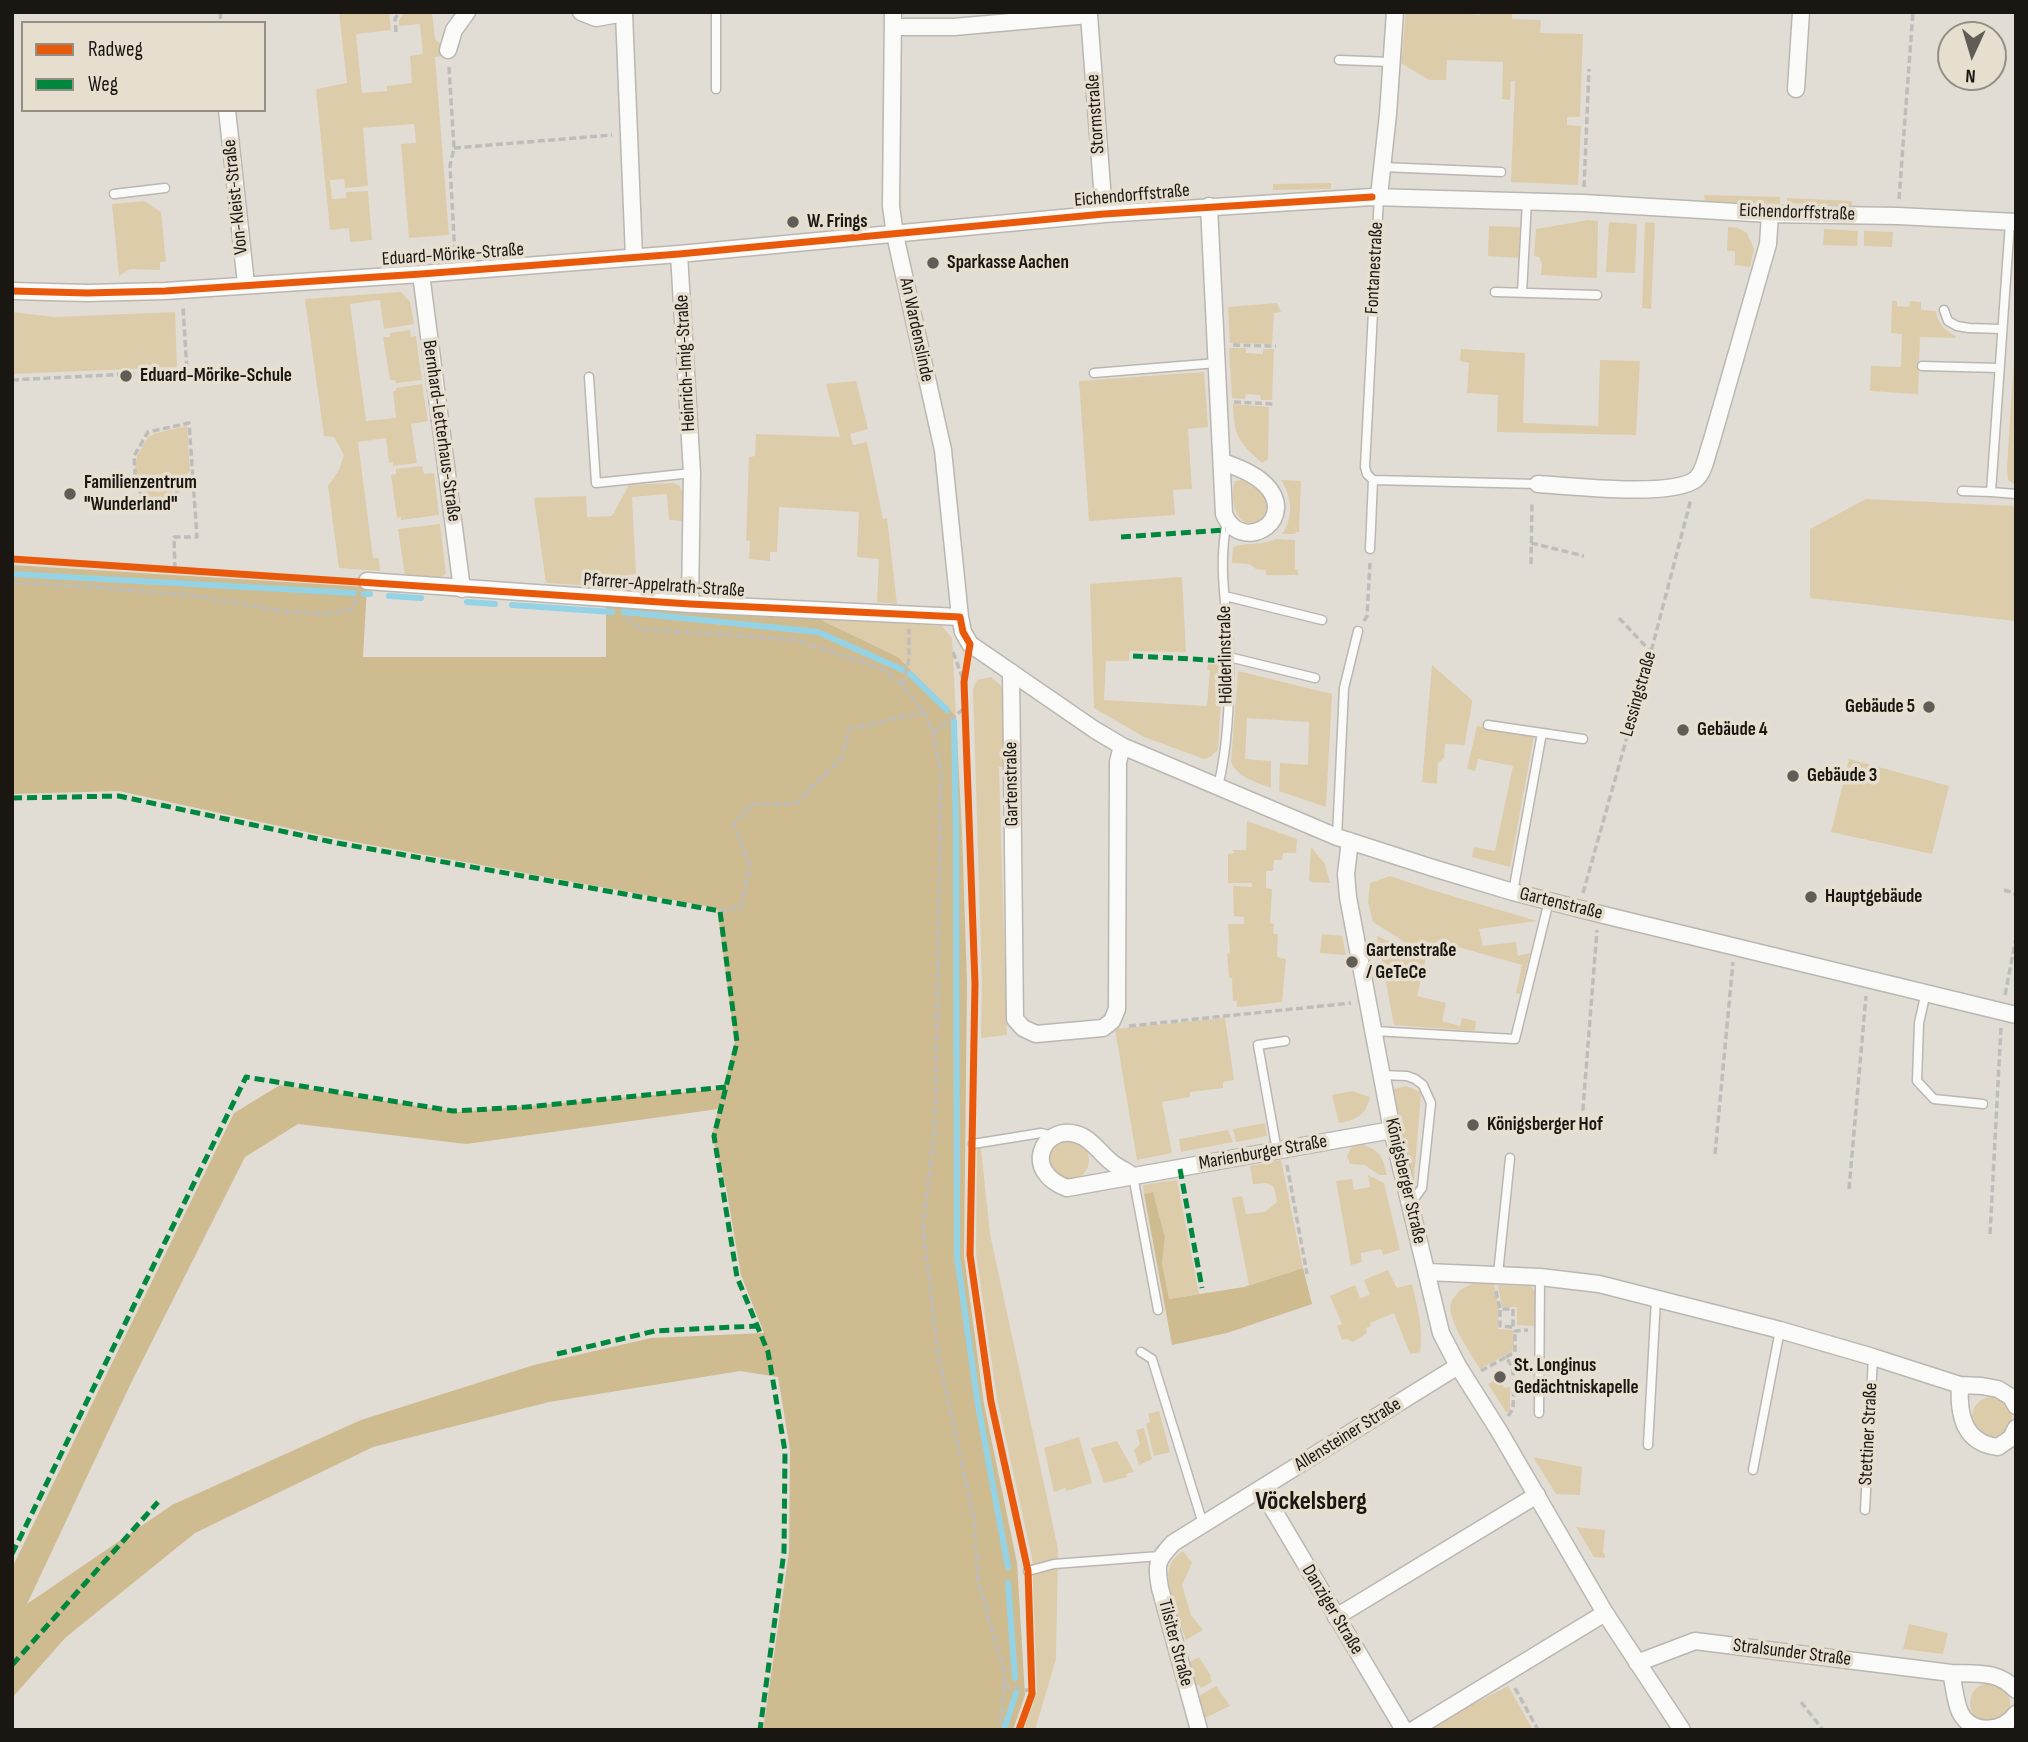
<!DOCTYPE html>
<html>
<head>
<meta charset="utf-8">
<style>
	body { margin:0 }
	#map { position:relative; width:2028px; height:1742px; overflow:hidden; background:#e1ddd5; font-family:"Sofia Sans Condensed",sans-serif }
	canvas { display:block }
	.frame { position:absolute; inset:0; border:14px solid #1a1712; pointer-events:none }
	.legend { position:absolute; left:21px; top:21px; width:245px; height:91px; box-sizing:border-box; background:#e6dfd0; border:2px solid #948f84; margin:0; padding:9px 12px; list-style:none; font-size:21px; color:#1a1712 }
	.legend li { display:flex; align-items:center; gap:14px; height:35px }
	.legend b { width:35px; border:2px solid #948f84 }
	.north { position:absolute; left:1937px; top:21px; width:70px; height:70px; box-sizing:border-box; background:#e6dfd0; border:2px solid #948f84; border-radius:50%; rotate:184deg; font-size:19px; font-weight:700; line-height:28px; text-align:center; color:#1a1712 }
	.north::after { content:''; display:block; margin:auto; width:24px; height:32px; background:#605c56; clip-path:polygon(50% 0,100% 100%,50% 72%,0 100%) }
</style>
</head>
<body>
<div id="map">
<canvas width="2028" height="1742"></canvas>
<div class="frame"></div>
<ul class="legend">
<li><b style="height:9px;background:#e8590c"></b>Radweg</li>
<li><b style="height:9px;background:#00873e"></b>Weg</li>
</ul>
<div class="north">N</div>
</div>
<script>
const ctx = document.querySelector('canvas').getContext('2d');
ctx.lineJoin = 'round';
function fill(path, color) {
  ctx.fillStyle = color;
  ctx.fill(path, 'evenodd');
}
function strokePath(path, color, width, dash) {
  ctx.strokeStyle = color;
  ctx.lineWidth = width;
  ctx.lineCap = dash ? 'butt' : 'round';
  ctx.setLineDash(dash || []);
  ctx.stroke(path);
}
function drawText(font, color, halo, rows, align = 'center') {
  ctx.font = font + ' "Sofia Sans Condensed",sans-serif';
  ctx.lineWidth = 7;
  ctx.setLineDash([]);
  ctx.textBaseline = 'middle';
  ctx.strokeStyle = halo;
  ctx.fillStyle = color;
  for (const [text, x, y, turn = 0] of rows) {
    ctx.save();
    ctx.translate(x, y);
    ctx.rotate((+turn || 0) * Math.PI / 180);
    ctx.textAlign = isNaN(turn) ? turn : align;
    if (halo) ctx.strokeText(text, 0, 0);
    ctx.fillText(text, 0, 0);
    ctx.restore();
  }
}
const green = new Path2D(`
	M339 12H389L391 30 356 34 362 93 387 91V86L412 83 410 56 423 54 420 24 399 26V20L404 13 432 12 435 39 446 49 441 56 435 57 449 235 409 238 401 144 416 143 414 124 363 128 368 186 345 188 344 179 330 180 332 199 346 198V192L368 191 372 240 350 242 349 228 330 230 316 89 347 83Z
	M1406 12H1444L1480 15 1481 12H1512V19L1541 20 1540 33 1583 34 1580 117H1567V125L1581 126 1578 185 1511 182 1515 81H1511L1510 100 1502 99 1503 62 1447 60 1446 80H1429L1401 63Z
	M1331 183V189L1273 190V184Z
	M1704 195 1780 197V204L1705 201Z
	M1787 198 1852 201V206L1787 203Z
	M144 201 161 212 166 262H160V270L130 269 119 276 112 204Z
	M1588 220 1598 221 1597 278 1541 275 1542 263 1539 257 1534 256 1536 229Z
	M1609 222 1637 224 1635 273 1606 272Z
	M1645 222 1655 223 1651 309 1642 308Z
	M1489 226 1520 227 1519 258 1488 256Z
	M1728 227 1738 228 1747 233 1754 249 1750 267 1735 265V251H1727Z
	M1824 229 1858 231 1857 246 1823 245Z
	M1864 231 1893 232 1892 247 1864 246Z
	M401 292 410 302 414 324 384 329 380 300 350 304 366 421 396 418 393 391H396V388L422 384 428 421 411 424 417 463 393 466V462L389 463 386 438 358 442 373 558H379L380 571 339 568 328 486 339 470 344 455 334 437 324 436 305 299Z
	M1892 301H1897V306L1909 307 1910 301 1921 302V310L1936 311C1937 323 1945 331 1956 336L1955 338 1920 337 1918 394 1870 391 1871 366 1901 367 1902 334 1891 333Z
	M1277 303 1281 312 1274 313 1272 344 1230 343 1228 307Z
	M12 312 55 317 175 312 177 367 12 374Z
	M2016 325V486L2008 480 2007 467Z
	M410 330 411 337 416 336 422 380 396 383 395 380H390L383 337H390V333Z
	M1229 348H1246V353L1263 354V349H1274L1272 400H1261L1260 395 1246 394 1245 399 1232 398Z
	M1461 349 1525 353 1523 423 1598 426 1600 360 1640 361 1636 435 1497 432 1498 395 1467 393 1469 363 1460 361Z
	M1204 372 1208 427 1188 429 1192 489 1173 490 1175 515 1089 521 1079 381Z
	M856 381 868 429 850 434 853 445 867 442 883 519 887 518 897 604 877 602 879 559 857 557 859 512 779 507 777 552H770V561L749 559 750 541 746 540 749 457 755 456 756 434 840 437 826 384Z
	M1233 404 1269 407 1268 459 1262 463C1238 441 1234 437 1233 404Z
	M187 426 190 471C186 477 181 479 177 485 172 493 171 501 163 506L149 497 139 487 135 468 137 456 148 437 156 433Z
	M422 466 424 474 434 473 439 515 401 520V517L397 518 391 475 396 474V469Z
	M1241 480C1296 499 1249 549 1235 509 1232 499 1232 490 1235 481Z
	M1281 480 1301 481 1299 532H1296L1295 534H1282C1294 518 1292 496 1281 480Z
	M673 483 679 485 684 494 682 521 669 520 667 494 632 497 636 574 628 575 629 588 546 583 534 498 586 496 587 517 612 516 629 485Z
	M1866 499 2016 506V621L1810 598V529Z
	M440 524 446 574 441 577 405 576 398 529Z
	M1276 539 1295 540V569L1298 570V575H1266V570L1256 569 1249 564 1232 563 1233 547C1246 542 1260 546 1276 539Z
	M1182 577 1186 652 1130 651 1129 661H1106L1104 700 1207 706 1210 670H1207L1208 664 1223 665 1218 750 1210 757 1204 759 1144 737 1094 708 1090 584Z
	M819 619 942 626 952 638 956 716 898 657Z
	M1432 665 1472 700C1471 716 1466 729 1465 745L1445 744 1444 758 1438 763 1437 784 1422 782Z
	M1238 671 1332 694 1326 807 1279 791 1280 763 1308 765 1309 722 1247 718 1245 759 1271 761V788C1256 782 1238 778 1231 762Z
	M991 677 1006 690V766L999 767 1007 1035 981 1038 982 984 973 689 977 680Z
	M1477 726 1526 733 1534 736 1510 867 1472 857 1474 847 1495 851 1513 766 1478 759 1475 771 1467 769Z
	M1849 759 1949 786 1932 854 1831 832Z
	M1247 821 1297 839 1296 853H1283L1282 860H1274L1273 871H1266V888L1272 889 1270 923 1274 924 1273 934H1278L1277 957 1286 959 1282 1002 1237 1007V1001H1233L1232 978H1229L1227 954 1230 953 1228 924H1244V917L1234 916 1233 886 1252 887V883H1228V854L1234 853 1233 850H1246Z
	M1311 847 1325 864 1330 883 1311 882 1309 880Z
	M1390 876 1435 891 1537 921 1479 929 1483 946 1516 942 1518 956 1530 953 1520 994 1516 993 1522 965 1437 941 1432 955 1406 943 1373 922 1368 902 1370 883Z
	M1322 934 1342 936 1346 955 1320 953Z
	M1377 936 1426 958 1417 996 1446 1003 1442 1021 1460 1026 1462 1018 1476 1021 1475 1031 1394 1025Z
	M1225 1018 1234 1080 1223 1082V1088L1190 1092V1097L1162 1102 1172 1153 1137 1160 1115 1029Z
	M1406 1086 1421 1092 1414 1180H1411L1394 1089Z
	M1352 1091 1370 1097C1367 1114 1355 1121 1339 1123L1332 1095Z
	M1265 1123 1267 1136 1236 1142 1233 1129Z
	M1228 1130 1233 1142 1181 1152 1179 1139Z
	M1049 1160a20 20 0 1 1 40 0a20 20 0 1 1-40 0Z
	M1360 1144C1380 1150 1382 1155 1387 1175H1379L1365 1165 1350 1164 1347 1156 1352 1146Z
	M977 1148H981L990 1234 1058 1549 1056 1659 1035 1730H1024L1037 1692 1032 1558 997 1399 976 1253Z
	M1281 1160 1303 1268 1249 1285 1232 1198 1242 1196 1246 1214 1265 1212 1277 1202 1274 1187 1266 1183 1253 1184 1250 1166Z
	M1368 1175 1384 1183 1400 1250 1383 1255 1381 1249 1361 1253 1362 1262 1351 1265 1336 1181 1352 1179 1354 1190 1370 1187Z
	M1177 1180 1199 1294 1169 1299 1162 1263 1165 1237 1153 1192 1144 1194 1143 1185Z
	M1388 1270 1397 1288 1412 1284C1417 1307 1424 1328 1420 1352L1410 1354 1394 1313 1370 1323 1371 1326 1366 1328 1367 1333 1353 1342 1347 1339 1342 1340 1337 1326 1342 1324 1330 1296 1355 1285 1360 1298 1370 1295 1364 1280Z
	M1477 1283 1494 1284 1499 1307 1498 1329 1512 1330 1514 1333V1350L1480 1369C1470 1352 1456 1333 1451 1314 1447 1298 1463 1285 1477 1283Z
	M1498 1285 1531 1286 1535 1292 1534 1326 1517 1325V1307H1502Z
	M1497 1379 1505 1388 1510 1387V1410L1508 1412H1506L1488 1384Z
	M1972 1417a20 20 0 1 1 40 0a20 20 0 1 1-40 0Z
	M1159 1411 1170 1452 1154 1456 1146 1424 1150 1422 1148 1414Z
	M1144 1428 1152 1459 1139 1465 1134 1450 1140 1444 1136 1430Z
	M1079 1437 1092 1483 1067 1491 1065 1488 1054 1492 1044 1448Z
	M1117 1441 1134 1472 1126 1474 1127 1477 1104 1483 1091 1448Z
	M1533 1457 1582 1467 1580 1495 1556 1494Z
	M1576 1527 1605 1530 1603 1553 1605 1554V1558L1594 1557Z
	M1183 1551 1192 1563 1182 1585 1191 1615 1203 1630 1186 1640C1180 1622 1165 1587 1169 1568 1171 1561 1177 1555 1183 1551Z
	M1909 1624 1948 1633 1943 1654 1903 1649Z
	M1199 1657 1211 1676 1210 1677 1212 1682 1201 1688 1199 1685 1196 1686 1190 1662Z
	M1970 1703a20 20 0 1 1 40 0a20 20 0 1 1-40 0Z
	M1216 1686 1230 1706 1205 1718 1199 1696Z
	M1508 1686 1533 1730H1431L1432 1726Z`);
const forest = new Path2D(`
	M12 565 367 587 363 657H606V605L819 619 898 657 956 716 962 832 967 983 964 1256 984 1404 1017 1563 1025 1695 1013 1730H763L789 1552 790 1450 778 1377 740 1371 549 1402 373 1447 195 1533 65 1638 12 1698V1568L234 1113 280 1085 458 1112 723 1089 735 1042 717 908 338 839 119 791 12 794ZM718 1109 712 1136 726 1187 741 1275 764 1333 651 1338 534 1365 361 1420 172 1505 27 1604 131 1383 245 1157 298 1124 466 1144Z
	M1153 1192 1165 1237 1162 1263 1169 1299 1244 1287 1303 1268 1312 1304 1227 1333 1172 1345 1144 1194Z`);
const stream = new Path2D(`
	M12 574 354 593
	M364 594H370
	M389 596 421 598
	M467 602 495 604
	M512 605 612 612
	M624 612 818 632 903 670
	M910 674 947 710
	M954 721 956 834 957 1257 978 1405 1008 1567
	M1008 1583 1015 1678
	M1004 1730 1016 1693`);
const path = new Path2D(`
	M220 12 221 23
	M396 32 395 19 399 12
	M449 67 454 148 450 166 455 255
	M454 148 612 135
	M1584 187 1589 69
	M1899 199 1913 12
	M1233 345 1276 346
	M12 380 187 371 183 307
	M1234 402 1274 404
	M1531 543 1584 556
	M1531 564 1532 501
	M175 569 174 537H197L189 423 148 432 134 456 136 487 146 499 165 509 171 506 182 481 193 477
	M12 583 93 587 196 596 283 611 322 614 353 609 358 593
	M626 617 640 629 796 640 882 669 903 686 924 712 933 733 941 773 935 1129 923 1225 938 1355 974 1519 978 1581 1005 1675 1000 1730
	M1619 618 1651 652
	M1364 621 1367 616 1370 563
	M953 652 964 682
	M903 686 909 658V629
	M933 733 966 707
	M2004 890 2014 893 2016 896
	M1583 893 1651 652 1691 499
	M720 911 741 907 750 865 733 824 753 804H795L843 756 849 729 924 712
	M2005 995 2016 938
	M1129 1026 1351 1003
	M1582 1121 1597 930
	M1715 1154 1733 962
	M1287 1165 1307 1274
	M1849 1189 1866 996
	M1990 1234 2001 1027
	M1496 1291 1500 1309H1513V1327L1515 1331 1528 1330
	M1500 1310V1326L1513 1327
	M1506 1357 1515 1352V1331
	M1481 1371 1506 1357 1512 1367 1514 1381 1526 1386
	M1508 1416 1513 1409 1514 1381
	M1004 1686 1032 1691
	M1515 1688 1538 1730
	M1801 1702 1823 1730`);
const lane = new Path2D(`
	M716 12V89
	M1339 60 1392 62
	M1382 167 1501 172
	M114 194 165 188
	M1495 292 1597 295
	M1522 293 1527 201
	M1944 310 1948 321 1957 326 1969 328 2002 329
	M1922 366 1999 368
	M1094 373 1217 363
	M589 377 596 483 692 473
	M1373 480 1367 474 1365 467 1379 196
	M1962 491 1991 492 2010 222
	M1991 492 2016 494
	M1370 549 1373 480 1538 484
	M1225 596 1322 620
	M1229 657 1315 678
	M1488 725 1583 739
	M1218 787C1228 745 1230 700 1229 657 1228 613 1217 567 1227 522
	M1337 837 1344 688 1358 631
	M1513 892 1542 733
	M1926 992 1919 1023 1917 1081 1934 1099 1983 1104
	M1374 1031 1515 1039 1549 901
	M1382 1075 1407 1076 1415 1079 1423 1085 1431 1103 1422 1188 1411 1203
	M973 1144 1041 1133 1053 1136
	M1277 1151 1258 1045 1285 1041
	M1133 1176 1158 1310
	M1498 1274 1510 1158
	M1141 1352 1152 1359 1203 1524
	M1539 1413 1540 1277
	M1648 1445 1656 1299
	M1753 1470 1780 1330
	M1865 1510 1873 1357
	M1028 1571 1054 1564 1160 1556`);
const street = new Path2D(`
	M581 12 596 18 624 13 634 257
	M893 12 891 206 895 235 943 450 960 617 963 632 970 644 1095 730 1122 746 1337 837 1433 868 1513 892 1608 916 2016 1015
	M893 27H954L1089 15 1104 214
	M448 50 454 30 467 12
	M1796 89 1801 12
	M227 110 246 284
	M1379 196 1388 114 1395 12
	M1209 206 1224 514C1240 553 1294 524 1270 490 1259 475 1239 468 1223 462
	M679 254 692 473 690 604
	M421 274 462 589
	M12 291 87 293 165 291 421 274 679 254 1104 214 1372 197 1583 203 1770 214 1898 216 2016 222
	M1538 484C1569 486 1673 498 1696 479 1705 471 1707 453 1711 443L1768 244 1770 214
	M367 581 690 604 960 617
	M1011 672 1015 1019 1023 1028 1036 1034 1103 1028 1112 1021 1117 1009 1118 762 1122 746
	M1350 841 1346 874 1348 897 1392 1130 1441 1333 1458 1366 1499 1431 1605 1613 1682 1730
	M1133 1176C1126 1171 1117 1167 1110 1161 1099 1152 1091 1138 1076 1134 1043 1125 1021 1171 1067 1188L1392 1130
	M1427 1272 1540 1277 1599 1284 1780 1330 1873 1357 1960 1385 1982 1386 1998 1389 2011 1397 2016 1406
	M1960 1385C1958 1415 1964 1443 1998 1447L2011 1438 2016 1428
	M1261 1489 1404 1730
	M1336 1617 1537 1495
	M1637 1663 1695 1641 1951 1673C1976 1674 1998 1670 2016 1690
	M1951 1673C1954 1685 1955 1701 1960 1712 1971 1735 2002 1733 2016 1714
	M1199 1730 1160 1588C1156 1564 1156 1561 1173 1543L1458 1366
	M1413 1730 1605 1613`);
const quiet = new Path2D(`
	M1121 537 1226 530
	M1133 656 1229 661
	M12 798 119 796 337 843 720 911 737 1042 714 1136 737 1277 768 1352 785 1451 784 1552 760 1730
	M1180 1169 1202 1288
	M557 1354 655 1331 757 1326
	M12 1554 246 1077 453 1111 526 1107 726 1087
	M12 1665 158 1502`);
const cycleway = new Path2D(`
	M12 291 87 293 165 291 421 274 679 254 1104 214 1372 197
	M12 559 690 604 960 617 963 632 970 644 964 682 975 984 970 1255 991 1402 1028 1571 1032 1694 1019 1730`);
const markers = [
	[793,222,7,"#605c56"],
	[933,263,7,"#605c56"],
	[126,376,7,"#605c56"],
	[70,494,7,"#605c56"],
	[1929,707,7,"#605c56"],
	[1683,730,7,"#605c56"],
	[1793,776,7,"#605c56"],
	[1811,897,7,"#605c56"],
	[1352,962,7,"#605c56"],
	[1473,1125,7,"#605c56"],
	[1500,1377,7,"#605c56"]
];
const streetNames = [
	["Stormstraße",1096,114,-94],
	["Eichendorffstraße",1132,196,-5],
	["Von-Kleist-Straße",236,197,-96],
	["Eichendorffstraße",1797,213,2],
	["Eduard-Mörike-Straße",453,255,-4],
	["Fontanestraße",1375,268,-87],
	["An Wardenslinde",916,330,78],
	["Heinrich-Imig-Straße",686,363,-93],
	["Bernhard-Letterhaus-Straße",441,431,82],
	["Pfarrer-Appelrath-Straße",664,586,4],
	["Hölderlinstraße",1226,655,-91],
	["Lessingstraße",1639,694,-74],
	["Gartenstraße",1012,784,-91],
	["Gartenstraße",1561,904,14],
	["Marienburger Straße",1263,1153,-10],
	["Königsberger Straße",1405,1181,77],
	["Stettiner Straße",1869,1434,-87],
	["Allensteiner Straße",1348,1435,-32],
	["Danziger Straße",1332,1610,59],
	["Tilsiter Straße",1175,1643,75],
	["Stralsunder Straße",1792,1653,7]
];
const poiNames = [
	["W. Frings",807,222],
	["Sparkasse Aachen",947,263],
	["Eduard-Mörike-Schule",140,376],
	["Familienzentrum",84,483],
	["\"Wunderland\"",84,505],
	["Gebäude 5",1915,707,"right"],
	["Gebäude 4",1697,730],
	["Gebäude 3",1807,776],
	["Hauptgebäude",1825,897],
	["Gartenstraße",1366,951],
	["/ GeTeCe",1366,973],
	["Königsberger Hof",1487,1125],
	["St. Longinus",1514,1366],
	["Gedächtniskapelle",1514,1388]
];
const districtNames = [
	["Vöckelsberg",1311,1502]
];
fill(green, '#dca');
fill(forest, '#cebb90');
strokePath(stream, '#94d3e6', 6);
strokePath(lane, '#bab6b1', 11);
strokePath(street, '#bab6b1', 19);
strokePath(path, '#bfbdba', 3.5, [7, 3.5]);
strokePath(lane, '#fafaf9', 8);
strokePath(street, '#fafaf9', 16);
strokePath(quiet, '#00873e', 5, [10, 5]);
strokePath(cycleway, '#e8590c', 7);
for (const [x, y, r, color] of markers) {
  const dot = new Path2D();
  dot.arc(x, y, r, 0, 2 * Math.PI);
  ctx.fillStyle = color;
  ctx.fill(dot);
  strokePath(dot, '#e6dfd0', 2.5);
}
drawText('19px', '#1a1712', '#e6dfd0', streetNames);
drawText('bold 19px', '#1a1712', '#e6dfd0', poiNames, 'left');
drawText('bold 26px', '#1a1712', '#e6dfd0', districtNames);
</script>
</body>
</html>
